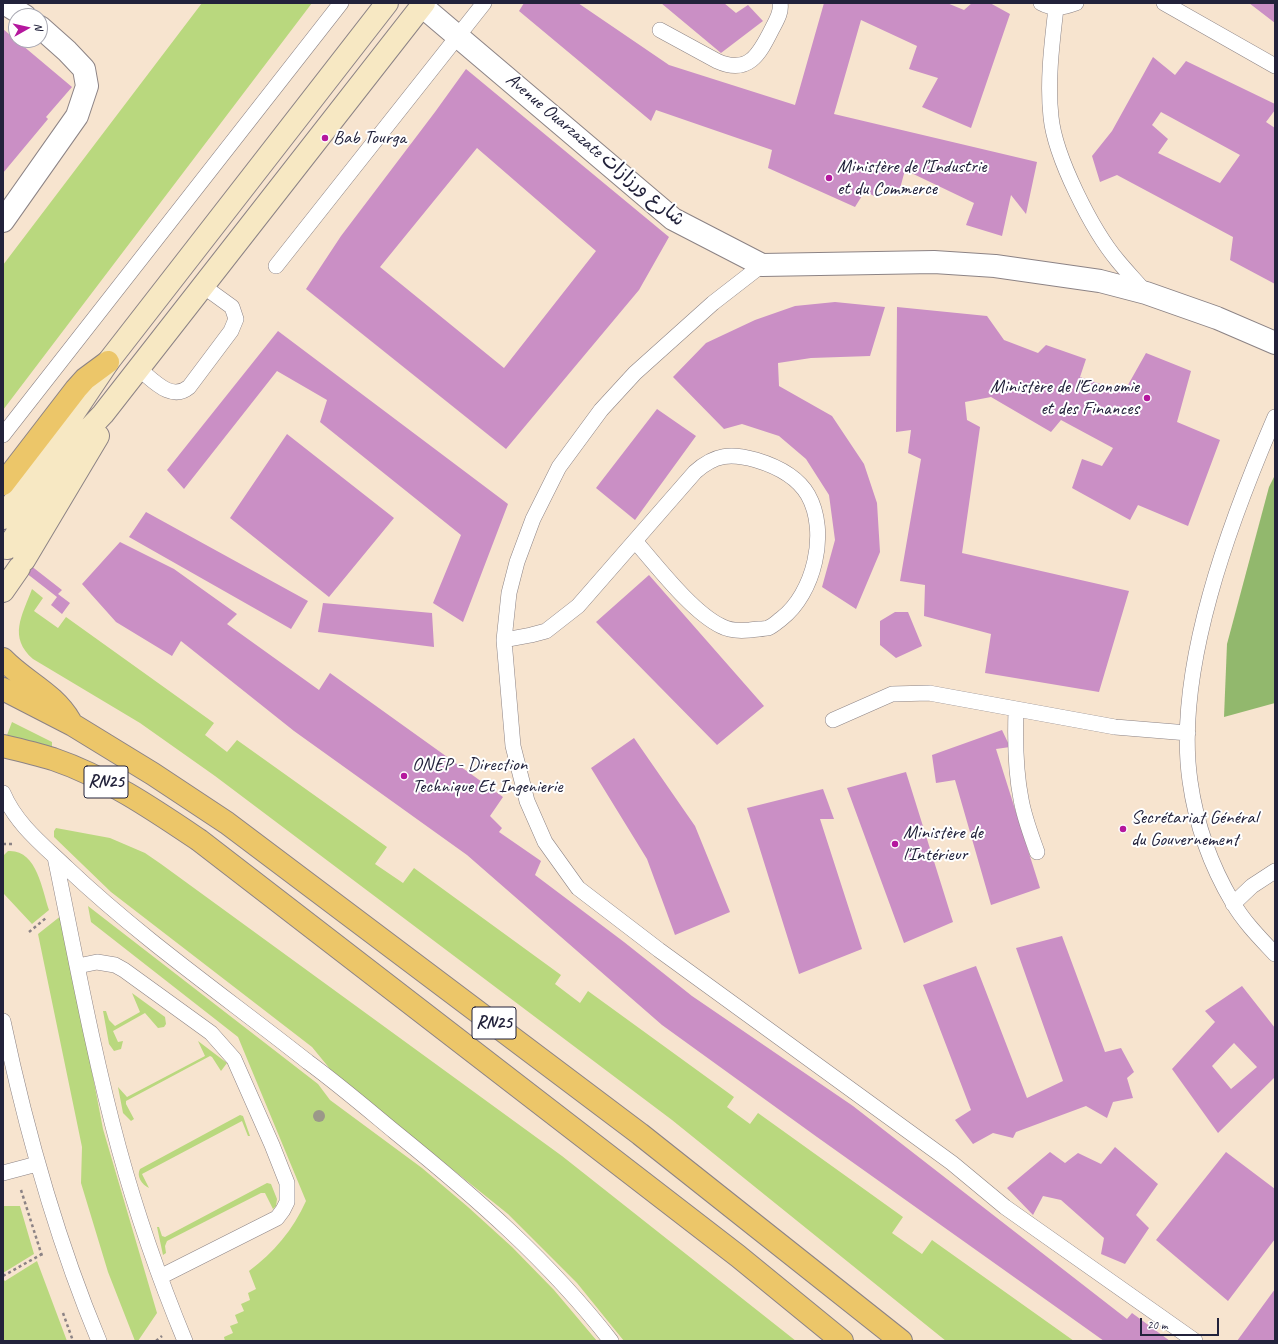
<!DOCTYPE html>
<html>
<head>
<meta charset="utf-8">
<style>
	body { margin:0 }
	#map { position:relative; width:1278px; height:1344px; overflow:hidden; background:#f7e4cf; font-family:Caveat,sans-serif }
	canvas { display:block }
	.frame { position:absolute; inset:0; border:4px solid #22223b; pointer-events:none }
	.north { position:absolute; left:8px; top:8px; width:40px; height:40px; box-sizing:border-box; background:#fff; border:1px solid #a7a7b1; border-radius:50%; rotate:82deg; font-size:11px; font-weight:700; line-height:16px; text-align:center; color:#22223b }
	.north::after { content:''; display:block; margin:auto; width:14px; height:18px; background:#b5179e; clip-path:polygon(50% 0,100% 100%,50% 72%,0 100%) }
	.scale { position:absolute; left:1140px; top:1318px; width:79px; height:18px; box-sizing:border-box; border:2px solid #22223b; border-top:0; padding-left:5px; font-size:12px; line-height:14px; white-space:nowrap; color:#22223b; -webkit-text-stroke:3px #fff; paint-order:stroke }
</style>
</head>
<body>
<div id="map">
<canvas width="1278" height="1344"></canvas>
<div class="frame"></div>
<div class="north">N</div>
<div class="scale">20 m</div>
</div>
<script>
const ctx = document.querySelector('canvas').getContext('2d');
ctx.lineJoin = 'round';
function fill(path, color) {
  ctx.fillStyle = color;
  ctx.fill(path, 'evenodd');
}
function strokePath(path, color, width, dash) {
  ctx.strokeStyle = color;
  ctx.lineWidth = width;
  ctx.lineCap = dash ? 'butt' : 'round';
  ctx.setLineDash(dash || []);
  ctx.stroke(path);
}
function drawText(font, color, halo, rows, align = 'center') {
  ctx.font = font + ' Caveat,"Playpen Sans Arabic",sans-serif';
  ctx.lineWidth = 4;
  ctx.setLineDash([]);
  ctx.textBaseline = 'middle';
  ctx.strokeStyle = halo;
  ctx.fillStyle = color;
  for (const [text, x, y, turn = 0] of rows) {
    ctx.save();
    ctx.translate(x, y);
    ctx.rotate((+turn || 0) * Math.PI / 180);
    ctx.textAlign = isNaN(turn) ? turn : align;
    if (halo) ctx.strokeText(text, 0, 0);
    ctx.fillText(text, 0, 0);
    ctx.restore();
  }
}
const green = new Path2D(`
	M202 3H312L3 410V265Z
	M32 589 43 598 34 611 58 628 66 617 214 723 205 735 227 752 237 740 387 847 375 864 403 883 414 868 561 975 555 984 580 1003 588 991 734 1097 727 1107 750 1124 758 1113 903 1217 892 1233 922 1254 932 1240 1074 1341H946L672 1120 215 776 140 723 33 659C8 637 22 616 32 589Z
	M12 722 52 742V747L48 748 7 735Z
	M56 828 110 838 145 853 161 864 562 1156 796 1341H624L577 1283 508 1214 335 1075 312 1047 111 892 54 837V831Z
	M8 851C37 849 42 890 49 910L32 924 4 894 3 856Z
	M88 906 318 1084 330 1100 422 1168 468 1207 512 1247 554 1290 597 1341H225L224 1337 233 1333 230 1326 238 1323 235 1315 244 1311 241 1304 250 1300 248 1293 256 1289 249 1271C274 1252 293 1230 306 1201L238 1037 91 922Z
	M62 915 103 1129 157 1313 138 1341H135L108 1272 81 1183 82 1147 38 934Z
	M132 993 165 1017 166 1024 164 1027 158 1028 145 1013 113 1031 118 1042 123 1041 121 1049 114 1051 109 1044 103 1011H106L109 1020 115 1026 140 1012Z
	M198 1041 227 1063 221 1071 212 1057 210 1056 126 1101V1104L134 1119 131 1121 123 1113 118 1087 127 1097 205 1056Z
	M240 1115 243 1116 250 1136H248L242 1121 142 1174 149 1188C142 1185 136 1176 140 1169Z
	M267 1183 271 1184 277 1199 276 1206 273 1209 265 1193H261L167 1241 165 1246 166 1253 163 1255 157 1227H159L162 1236 165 1237Z
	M3 1206H20L34 1254 3 1273Z
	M37 1261 67 1341H3V1279L5 1281Z`);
const forest = new Path2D(`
	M1275 475V703L1224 717 1227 644 1269 487Z`);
const building = new Path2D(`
	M524 3H578L669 65 795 105 824 3H947L964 10 972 3H990L1010 14 971 128 922 107 938 78 909 69 917 46 861 20 834 114 1037 162 1026 214 1011 195 1002 236 966 225 974 203 905 170 898 196 882 182 874 196 865 191 855 207 768 168 772 150 656 110 651 121 519 11Z
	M661 3H724L736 13 748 5 763 21 721 53Z
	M1249 3H1275V23Z
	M3 29 72 87 46 117 48 119 3 173Z
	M1153 57 1175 75 1186 61 1275 104V110L1266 122 1275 128V284L1230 260 1233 237 1117 175 1100 182 1092 156 1112 131ZM1161 112 1240 155 1220 183 1158 153 1168 139 1152 125Z
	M466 69 669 237 639 290 506 449 306 289 341 236 435 112ZM477 148 596 251 504 368 380 267Z
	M835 302 885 307 870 356 811 358 778 363 779 386 832 416 864 464 877 503 880 552 856 609 822 587 835 540 829 495 806 459 779 436 742 424 724 429 673 377 706 343 755 320 795 306Z
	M897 307 987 316 1004 340 1038 353 1046 345 1086 359 1080 377 1124 392 1146 353 1191 371 1177 422 1220 440 1188 526 1138 505 1130 520 1072 488 1082 459 1102 466 1113 448 1061 420 1051 432 991 397 965 402 967 420 980 427 962 553 1129 591 1099 692 985 673 991 634 924 616 925 585 900 581 921 459 908 453 911 430 896 432Z
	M278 331 508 504 463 622 433 603 461 535 320 422 327 400 277 371 184 489 167 470Z
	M657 409 696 436 635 520 596 488Z
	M287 434 394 518 329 597 230 518Z
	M146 512 308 601 291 629 129 537Z
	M120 542 174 569 237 614 227 624 319 690 330 673 503 797 490 816 502 828 499 832 541 861 535 875 624 942 692 996 853 1106 1127 1319 1132 1313 1170 1341H1104L817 1137 662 1025 467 855 294 731 181 641 172 656 116 622 82 584Z
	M3 544 62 590 58 594 70 603 62 614 51 605 57 597 3 555Z
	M649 575 764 706 717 745 596 622Z
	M323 603 432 613 434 647 318 632Z
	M895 612H908L922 646 896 658 880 645V621Z
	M1002 730 1010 747 996 749 1040 888 991 905 955 780 936 783 932 755Z
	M634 738 695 826 730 912 675 935 647 859 591 768Z
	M906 772 953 922 904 943 847 788Z
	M823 789 834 819H820L862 949 799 974 747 808Z
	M1062 936 1105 1052 1121 1048 1134 1072 1127 1078 1133 1098 1113 1102 1107 1118 1086 1106 1016 1132 1013 1138 993 1133 973 1144 955 1120 971 1110 923 985 976 966 1027 1098 1063 1081 1016 948Z
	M1242 986 1275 1028V1077L1218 1133 1172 1069 1215 1022 1205 1011ZM1234 1043 1257 1067 1231 1089 1212 1066Z
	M1115 1147 1158 1184 1136 1215 1149 1228 1125 1264 1101 1254 1104 1238 1061 1200 1043 1196 1033 1215 1007 1188 1050 1152 1065 1163 1078 1153 1101 1164Z
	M1226 1152 1275 1189V1239L1228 1301 1156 1240Z
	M1275 1289V1341H1237Z`);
const path = new Path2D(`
	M3 844H13
	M29 932 46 918
	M21 1190 42 1256
	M3 1276 42 1254
	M63 1313 73 1341
	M156 1341 162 1336`);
const service = new Path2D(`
	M1041 3C1054 10 1062 8 1076 3
	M1164 3 1275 66
	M1056 8C1052 43 1047 81 1051 117 1055 157 1092 230 1118 261 1127 272 1137 282 1146 293
	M660 30 717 61C748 75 759 55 772 29 776 21 782 12 780 3
	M762 265 713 303 635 373 601 410 559 467 533 519 517 562 509 593 504 640 513 746 527 801 545 842 578 888 659 950 952 1163 1005 1207 1195 1341
	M276 266 484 3
	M139 369C153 380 171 402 189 387L231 331 236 319 232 307 203 286
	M1275 417C1231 519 1174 669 1190 781 1196 824 1211 866 1233 903 1244 922 1260 938 1275 954
	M3 435 341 3
	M504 640 531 635 546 631 578 606 695 472C715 454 731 453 756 460 776 466 797 476 808 495 829 532 814 594 781 619 777 622 773 626 768 628 763 629 756 629 750 630 740 631 730 631 721 626 692 612 657 566 635 541
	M1016 710C1015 740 1015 769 1021 799 1024 817 1031 835 1037 852
	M833 720 892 694 929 693 1115 727 1188 733
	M3 793C16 824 43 845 67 868 142 939 227 998 308 1062 338 1084 366 1108 395 1132 474 1196 549 1261 611 1341
	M55 857C75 954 93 1053 119 1149 137 1215 159 1278 185 1341
	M1233 904 1252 886 1275 871
	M78 966 97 962 115 965 124 970 211 1033 234 1059 272 1145 287 1183V1202L283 1210 277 1218 160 1277
	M3 1021C26 1130 56 1238 99 1341
	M3 1173 37 1164`);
const minor = new Path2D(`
	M4 3 25 16
	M422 6 673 219 762 265 934 262 995 266 1100 281 1146 293 1217 318 1275 343
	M3 221 77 116 87 86 84 69 67 51 40 27`);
const secondary = new Path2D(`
	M3 518 108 362 387 3
	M7 548 83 435 103 414 424 3
	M24 560 98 436
	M3 591 19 568`);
const primary = new Path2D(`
	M3 484 76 389 85 379 108 362
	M3 659C25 682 54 693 70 721
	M3 689 73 725 153 774 227 823 640 1134 901 1341
	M3 746C20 750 37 754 53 759 106 777 153 809 199 840L738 1256 842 1341`);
const trees = [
	[319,1116]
];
const markers = [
	[325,138,4,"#b5179e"],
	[829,178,4,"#b5179e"],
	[1147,398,4,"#b5179e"],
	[404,776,4,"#b5179e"],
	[1123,829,4,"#b5179e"],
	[895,844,4,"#b5179e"]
];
const shields = [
	[106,782,44],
	[494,1023,44]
];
const shieldNames = [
	["RN25",106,782],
	["RN25",494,1023]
];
const poiNames = [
	["Bab Tourga",333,138],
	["Ministère de l’Industrie",837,167],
	["et du Commerce",837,189],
	["Ministère de l'Economie",1139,387,"right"],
	["et des Finances",1139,409,"right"],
	["ONEP - Direction",412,765],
	["Technique Et Ingenierie",412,787],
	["Secrétariat Général",1131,818],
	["du Gouvernement",1131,840],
	["Ministère de",903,833],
	["l'Intérieur",903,855]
];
const streetNames = [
	["Avenue Ouarzazate شارع ورزازات",595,150,40]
];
fill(green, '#b9d87e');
fill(forest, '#92b86d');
fill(building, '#ca8fc5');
strokePath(service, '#8c8385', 16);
strokePath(minor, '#8c8385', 24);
strokePath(secondary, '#8c8385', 24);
strokePath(primary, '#8c8385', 24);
strokePath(path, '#8c8385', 2.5, [3, 3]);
strokePath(service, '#fff', 15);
strokePath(minor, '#fff', 22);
strokePath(secondary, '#f7e8c3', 22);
strokePath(primary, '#ecc669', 22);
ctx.fillStyle = '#9b9889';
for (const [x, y] of trees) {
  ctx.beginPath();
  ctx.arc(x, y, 6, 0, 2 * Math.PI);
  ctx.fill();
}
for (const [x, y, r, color] of markers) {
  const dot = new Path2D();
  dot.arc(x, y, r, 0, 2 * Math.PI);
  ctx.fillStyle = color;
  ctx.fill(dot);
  strokePath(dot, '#fff', 1.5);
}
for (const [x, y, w] of shields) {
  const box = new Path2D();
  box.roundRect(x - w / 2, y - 16, w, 32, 3);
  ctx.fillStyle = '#fff';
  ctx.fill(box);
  strokePath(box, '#22223b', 1);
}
drawText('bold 18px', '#22223b', null, shieldNames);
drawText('19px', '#22223b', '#fff', poiNames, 'left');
drawText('19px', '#22223b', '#fff', streetNames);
</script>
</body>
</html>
